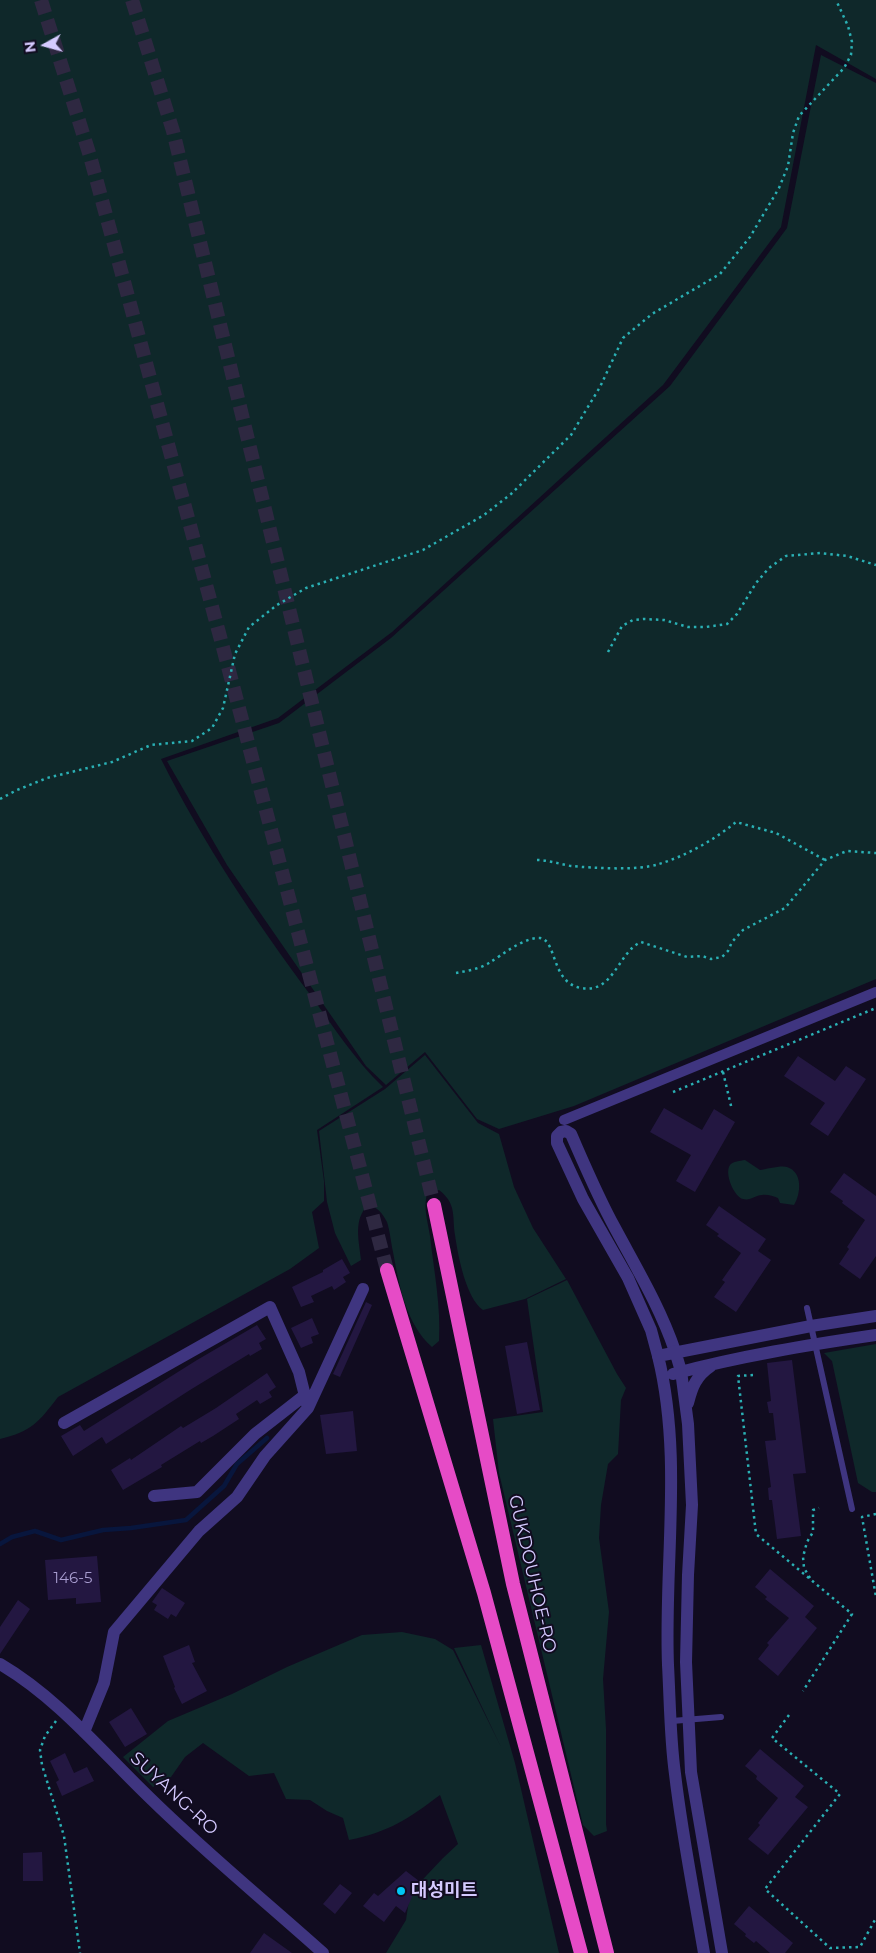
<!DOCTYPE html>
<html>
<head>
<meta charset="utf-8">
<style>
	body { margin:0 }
	#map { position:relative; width:876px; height:1953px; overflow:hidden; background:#110c20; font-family:Montserrat,sans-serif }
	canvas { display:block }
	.north { position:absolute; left:20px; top:20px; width:50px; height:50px; -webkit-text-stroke:4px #110c20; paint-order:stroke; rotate:263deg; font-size:14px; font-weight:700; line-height:20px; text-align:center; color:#d5caff }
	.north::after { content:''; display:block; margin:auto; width:18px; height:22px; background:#d5caff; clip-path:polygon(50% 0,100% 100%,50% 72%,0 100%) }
</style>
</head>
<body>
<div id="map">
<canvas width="876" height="1953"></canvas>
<div class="north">N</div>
</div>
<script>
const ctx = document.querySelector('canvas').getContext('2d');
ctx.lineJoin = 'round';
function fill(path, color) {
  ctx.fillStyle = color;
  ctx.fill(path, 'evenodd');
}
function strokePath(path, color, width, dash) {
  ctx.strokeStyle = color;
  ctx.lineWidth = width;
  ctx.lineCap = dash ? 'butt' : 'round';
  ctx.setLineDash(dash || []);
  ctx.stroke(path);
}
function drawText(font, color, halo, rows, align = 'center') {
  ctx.font = font + ' Montserrat,"Noto Sans KR",sans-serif';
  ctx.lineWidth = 4;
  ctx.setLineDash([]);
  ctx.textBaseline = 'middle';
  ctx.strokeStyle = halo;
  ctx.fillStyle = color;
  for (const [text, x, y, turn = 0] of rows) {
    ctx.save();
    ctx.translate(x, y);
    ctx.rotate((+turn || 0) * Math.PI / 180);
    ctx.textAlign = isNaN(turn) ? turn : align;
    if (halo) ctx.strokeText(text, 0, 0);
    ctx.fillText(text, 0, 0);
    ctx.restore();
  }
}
const green = new Path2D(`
	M0 0H876V79L816 45 781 227 663 385 392 632 278 718 161 759C203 843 256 922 312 997 334 1028 355 1060 383 1087L317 1130 324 1181V1201L312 1212 319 1248 290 1269 58 1397C38 1423 32 1431 0 1439Z
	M821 55 876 83V979L574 1106 499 1129 477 1119 425 1052 386 1085 366 1066 227 865 167 761 279 723 391 638 670 386 787 228Z
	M425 1055 478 1123 499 1134 514 1187 533 1228 566 1279 525 1299 483 1310C466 1298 458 1256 455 1235 452 1216 457 1204 439 1190L427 1194C423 1208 428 1222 430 1236 434 1271 441 1306 439 1341L432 1347C406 1324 399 1285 393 1252 391 1243 390 1231 387 1222 382 1213 378 1207 368 1205 353 1220 359 1240 361 1260L351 1266 335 1233 327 1202 319 1131 385 1089Z
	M745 1160 760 1170C766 1169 782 1165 787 1167 803 1172 801 1194 794 1205L780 1203 778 1198C773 1196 767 1194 762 1195 755 1195 751 1201 743 1199 734 1197 724 1173 730 1165 733 1161 740 1161 745 1160Z
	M567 1280 617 1374 626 1388 621 1400 618 1454 608 1464 601 1505 599 1538 609 1612 603 1679 606 1729V1824L607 1831 594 1836 583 1825 499 1473 493 1419 543 1412 527 1299Z
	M876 1344V1492H872L858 1483 832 1361 824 1353Z
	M402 1632 435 1639 453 1650 501 1747 454 1648 481 1645 515 1763 559 1953H386L406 1920 410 1893 443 1858 458 1844 440 1795C408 1819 389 1832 349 1840L343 1818 327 1811 310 1800 286 1799 274 1773 249 1776 203 1743 185 1757 171 1777 153 1787 123 1757 168 1721 232 1694 287 1667 362 1635Z`);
const stream = new Path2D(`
	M0 1544 12 1537 35 1531 61 1540 103 1530 131 1528 186 1520 224 1486 237 1464 267 1438`);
const building = new Path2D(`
	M798 1056 835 1081 846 1066 866 1079 828 1136 810 1124 825 1103 784 1076Z
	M664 1108 702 1130 714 1109 735 1122 695 1192 676 1181 691 1155 650 1132Z
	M844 1173 876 1196V1256L860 1279 839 1264 849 1249 847 1247 865 1220 842 1203 843 1201 830 1192Z
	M719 1206 766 1239 758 1251 771 1260 736 1312 714 1297 725 1282 722 1280 741 1253 717 1236 719 1234 706 1225Z
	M342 1259 350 1273 343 1277 346 1282 334 1290 332 1286 311 1296 314 1302 301 1307 292 1287 323 1272V1270Z
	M366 1302 372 1305 340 1377 333 1374Z
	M312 1318 319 1334 311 1337 313 1343 301 1348 291 1328Z
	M257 1325 266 1339 259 1343 262 1349 250 1356 249 1354 190 1390 106 1444 102 1437 73 1456 61 1436 80 1425 84 1431 197 1360Z
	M527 1342 540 1410 517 1414 505 1346Z
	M792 1360 806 1473 793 1474 801 1536 777 1539 772 1500H769L768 1488 771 1487 765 1441 776 1440 773 1413H769L767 1402 771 1401 767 1363Z
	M267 1373 276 1387 269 1392 272 1397 260 1404 257 1400 236 1414 239 1419 213 1436 201 1443 200 1441 161 1465 162 1467 123 1490 111 1470 130 1458 131 1460 181 1426 183 1428 216 1408Z
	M353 1411 357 1451 326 1454 320 1415Z
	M97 1556 101 1602 76 1604V1598L48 1600 45 1560Z
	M770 1569 814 1606 805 1617 817 1628 778 1676 758 1659 769 1645 767 1643 789 1618 765 1599 767 1597 755 1587Z
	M162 1588 185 1603 176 1617 171 1614 168 1619 154 1610 157 1605 152 1602Z
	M18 1600 30 1609 0 1654V1627Z
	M189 1645 195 1662 192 1663 207 1691 182 1704 174 1688 175 1687 163 1656Z
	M131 1708 147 1734 125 1747 109 1722Z
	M760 1749 804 1786 795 1797 808 1807 768 1855 748 1839 760 1825 758 1823 778 1798 756 1779 757 1776 745 1766Z
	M65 1753 74 1773 87 1767 94 1781 62 1796 56 1782 59 1780 50 1761Z
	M42 1852 43 1881H23V1853Z
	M406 1871 419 1881 405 1913 396 1906 384 1922 363 1906 374 1893 378 1896Z
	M340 1884 352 1893 335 1914 323 1904Z
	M749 1906 793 1943 785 1953H770L756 1941 754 1943 745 1936 746 1934 734 1924Z
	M264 1933 292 1953H250Z`);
const trunkTunnel = new Path2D(`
	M41 0 90 156 221 640 387 1270
	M132 0 173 131 434 1205`);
const path = new Path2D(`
	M608 652 622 626 633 620 644 619 664 620 688 627H706L727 624 737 614 756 583 769 568 786 556 820 553 847 556 876 565
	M0 799 17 790 47 778 112 762 151 745 192 741 212 728 223 708 235 654 249 627 277 605 306 588 423 550 484 515 511 494 571 435 600 387 623 338 652 314 720 274 750 237 779 188 788 166 793 133 799 116 844 68 851 55 852 42 848 26 836 0
	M537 860C548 860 559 864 571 866 593 868 638 871 659 864 686 856 714 840 736 822L776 833 825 860
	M456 973C467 971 479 969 489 963 502 955 524 937 540 938 557 940 551 983 581 988 614 994 618 952 641 942L687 957 702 956 711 959 722 957 728 951 732 942 743 930 785 908 825 860 847 851 876 853
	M723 1072 732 1110
	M673 1092 876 1008
	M753 1375 738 1376 756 1534 852 1614 803 1691
	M876 1514 862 1517 876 1597
	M810 1578 804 1568 803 1557 807 1542 813 1532V1510L819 1508
	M789 1715 772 1738 840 1794 765 1889 830 1948 860 1947 876 1918
	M56 1721 45 1736 40 1750 42 1765 64 1836 80 1953`);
const service = new Path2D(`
	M807 1308 852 1509
	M672 1721 721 1717`);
const pedestrian = new Path2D(`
	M564 1120 876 992`);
const minor = new Path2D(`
	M658 1356 651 1330 628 1278 583 1199 557 1143V1136L561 1132 566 1131 571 1134C585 1166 598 1197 615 1228 637 1269 660 1307 675 1351
	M64 1423 270 1307 299 1372 308 1408
	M154 1496 197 1492 255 1434 305 1395
	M0 1664C58 1698 102 1752 150 1798 205 1852 265 1901 323 1953
	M84 1732 104 1683 114 1632 199 1531 237 1497 265 1456 308 1408 363 1289`);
const tertiary = new Path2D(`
	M675 1351 681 1371 688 1424 692 1505 688 1575 686 1662 691 1772 722 1953
	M673 1374C740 1356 808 1345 876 1335
	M688 1403C692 1387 696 1376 711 1366
	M704 1953C694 1894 682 1834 675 1774 670 1738 670 1701 668 1665 664 1562 683 1457 658 1356L811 1326 876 1316`);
const trunk = new Path2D(`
	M434 1205 513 1584 607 1953
	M387 1270 484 1593 581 1953`);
const markers = [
	[401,1891,5,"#00c7f5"]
];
const numberNames = [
	["146-5",73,1579]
];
const streetNames = [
	["GUKDOUHOE-RO",532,1574,77],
	["SUYANG-RO",174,1794,43]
];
const poiNames = [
	["대성미트",411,1891]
];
fill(green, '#0f282a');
strokePath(stream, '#08163d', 4.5);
fill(building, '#231741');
strokePath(trunkTunnel, '#2e2841', 14, [14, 7]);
strokePath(path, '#2ab0b4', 2.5, [2.5, 4]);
strokePath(service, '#3f3580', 6);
strokePath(pedestrian, '#3f3580', 10);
strokePath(minor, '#3f3580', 12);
strokePath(tertiary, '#3f3580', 12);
strokePath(trunk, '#e64bc6', 14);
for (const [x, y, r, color] of markers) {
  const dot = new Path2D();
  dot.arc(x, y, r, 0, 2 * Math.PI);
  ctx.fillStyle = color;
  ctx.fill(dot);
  strokePath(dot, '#110c20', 2);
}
drawText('15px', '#a89dd0', null, numberNames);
drawText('18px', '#d5caff', '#110c20', streetNames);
drawText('bold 18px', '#d5caff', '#110c20', poiNames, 'left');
</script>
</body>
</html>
